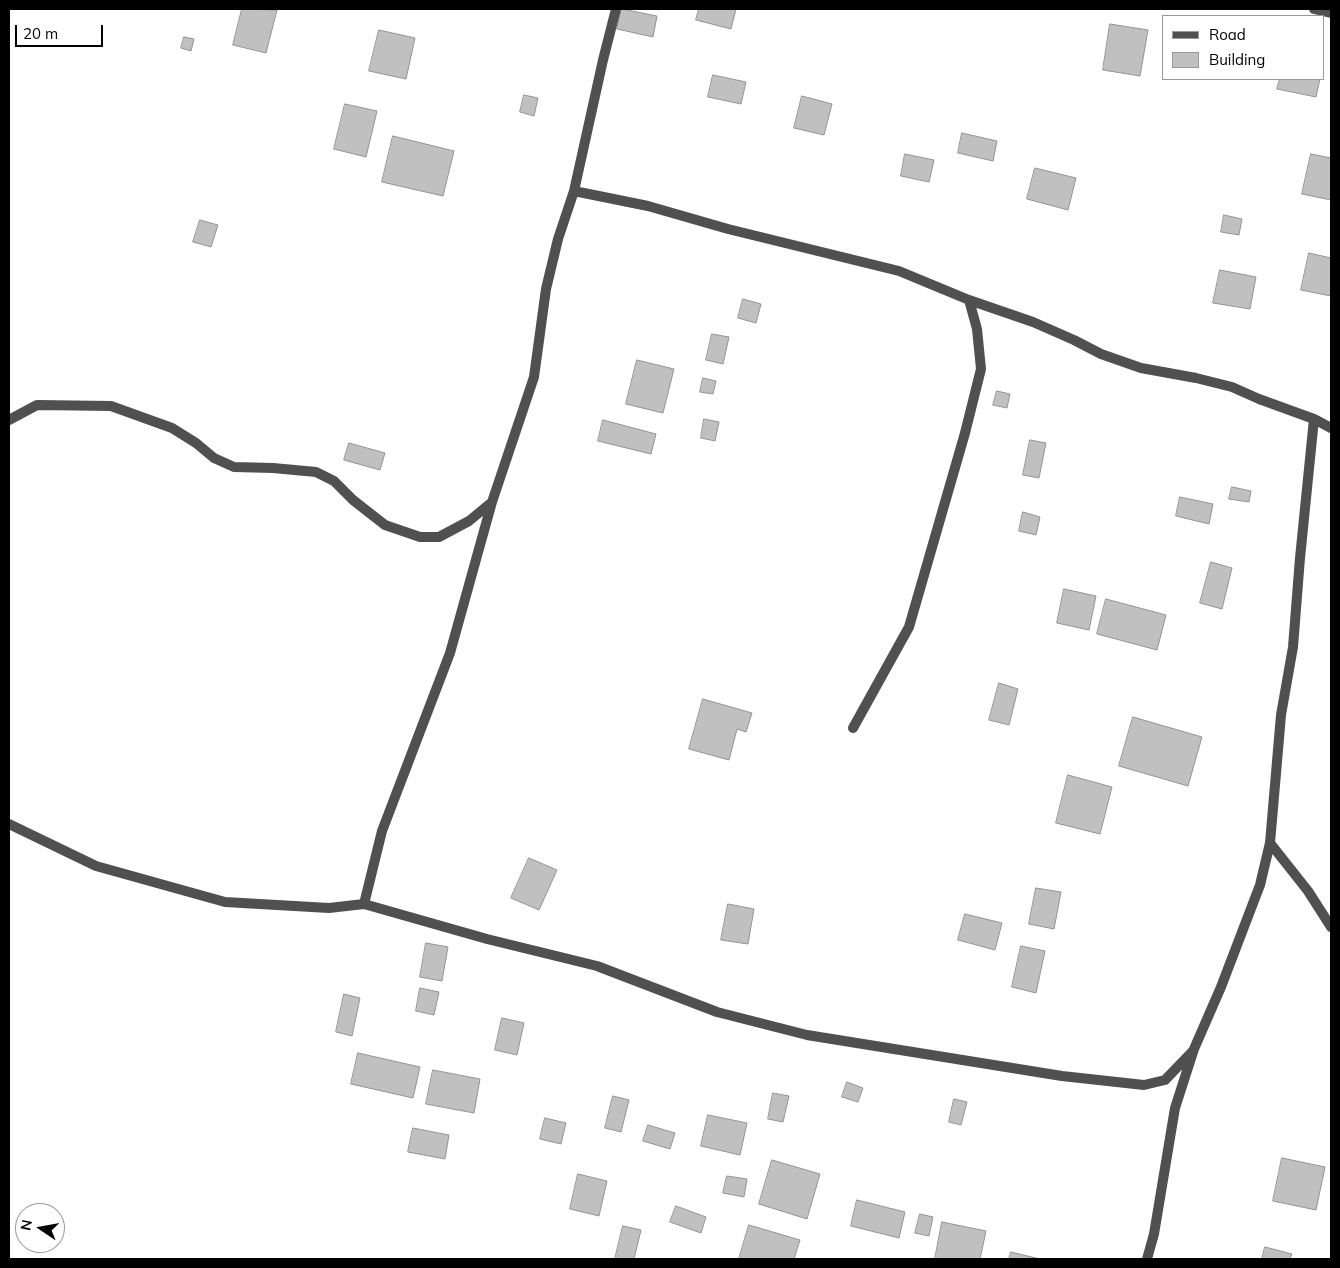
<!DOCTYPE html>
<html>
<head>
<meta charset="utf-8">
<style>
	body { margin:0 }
	#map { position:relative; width:1340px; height:1268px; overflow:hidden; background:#fff; font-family:Mulish,sans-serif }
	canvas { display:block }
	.frame { position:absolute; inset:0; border:10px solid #000; pointer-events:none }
	.legend { position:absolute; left:1162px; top:15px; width:162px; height:65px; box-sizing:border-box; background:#fff; border:1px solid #999; margin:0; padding:6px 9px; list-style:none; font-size:15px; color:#000 }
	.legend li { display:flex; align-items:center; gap:10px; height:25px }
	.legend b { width:25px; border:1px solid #999 }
	.north { position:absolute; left:15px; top:1203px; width:50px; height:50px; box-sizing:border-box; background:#fff; border:1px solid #999; border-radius:50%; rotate:282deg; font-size:14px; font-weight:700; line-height:20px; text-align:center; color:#000 }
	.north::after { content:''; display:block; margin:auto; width:18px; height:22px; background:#000; clip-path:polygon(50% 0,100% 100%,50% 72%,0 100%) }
	.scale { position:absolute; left:15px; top:25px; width:88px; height:22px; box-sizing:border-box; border:2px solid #000; border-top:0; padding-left:6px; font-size:15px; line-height:18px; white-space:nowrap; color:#000; -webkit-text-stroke:4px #fff; paint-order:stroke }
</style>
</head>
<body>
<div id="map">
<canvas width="1340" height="1268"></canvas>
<div class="frame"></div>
<ul class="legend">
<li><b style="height:6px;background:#505050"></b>Road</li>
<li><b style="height:14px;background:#c0c0c0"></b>Building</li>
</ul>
<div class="north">N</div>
<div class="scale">20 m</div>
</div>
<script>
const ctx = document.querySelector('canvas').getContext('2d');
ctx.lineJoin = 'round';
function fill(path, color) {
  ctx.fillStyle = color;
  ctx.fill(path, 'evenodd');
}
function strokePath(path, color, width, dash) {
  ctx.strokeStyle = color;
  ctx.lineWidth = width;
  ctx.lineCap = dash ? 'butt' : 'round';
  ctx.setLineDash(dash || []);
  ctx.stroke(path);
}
const building = new Path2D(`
	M242 9 277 10 266 53 233 45Z
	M622 9 657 16 653 37 617 29Z
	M699 9H736L731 29 696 20Z
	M1110 24 1148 30 1140 76 1103 70Z
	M379 30 415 38 406 79 369 71Z
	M184 37 194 39 191 51 181 48Z
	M713 75 746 82 741 104 708 97Z
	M1280 79H1320L1316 97 1277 89Z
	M524 95 538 98 534 116 520 112Z
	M802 96 832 104 824 135 794 128Z
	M345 104 377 111 366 157 334 149Z
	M962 133 997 141 993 161 958 153Z
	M393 136 454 151 443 196 382 182Z
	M905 154 934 160 929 182 901 176Z
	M1311 154 1331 158V200L1302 194Z
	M1035 168 1076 178 1068 210 1027 199Z
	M1224 215 1242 219 1239 235 1221 232Z
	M200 220 218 225 211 247 193 242Z
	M1309 253 1331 258V296L1301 290Z
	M1220 270 1256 277 1250 309 1213 303Z
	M743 299 761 304 756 323 738 318Z
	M712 334 729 337 723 364 706 360Z
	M637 360 674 369 663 413 626 404Z
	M703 378 716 381 713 394 700 392Z
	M997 391 1010 394 1007 408 993 405Z
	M704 419 719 422 715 441 701 438Z
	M603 420 656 434 651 454 598 441Z
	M1030 440 1046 443 1039 478 1023 475Z
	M349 443 385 453 380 470 344 460Z
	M1232 487 1251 491 1249 502 1229 499Z
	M1180 497 1213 504 1209 524 1176 516Z
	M1023 512 1040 517 1036 535 1019 531Z
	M1211 562 1232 568 1222 609 1200 603Z
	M1064 589 1096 596 1089 630 1057 623Z
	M1106 599 1166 615 1157 650 1097 634Z
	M999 683 1018 689 1009 725 989 720Z
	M703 699 752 713 746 732 737 729 729 760 689 749Z
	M1133 717 1202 737 1188 786 1119 766Z
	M1068 775 1112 787 1100 834 1056 823Z
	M529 858 557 870 539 910 511 898Z
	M1036 888 1061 892 1054 929 1029 924Z
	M728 904 754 909 748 944 721 940Z
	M965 914 1002 923 995 950 958 940Z
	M426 943 448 947 442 981 420 977Z
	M1021 946 1045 951 1036 993 1012 987Z
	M420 988 439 992 434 1015 416 1011Z
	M344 994 360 998 352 1036 336 1032Z
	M502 1018 524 1023 517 1055 495 1050Z
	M358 1053 420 1067 413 1098 351 1084Z
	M433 1070 480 1079 474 1113 426 1104Z
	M847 1082 863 1088 858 1102 842 1097Z
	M773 1093 789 1096 783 1122 768 1119Z
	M613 1096 629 1100 621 1132 605 1128Z
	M954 1099 967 1102 961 1125 949 1122Z
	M708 1115 747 1123 740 1155 701 1146Z
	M545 1118 566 1123 561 1144 540 1139Z
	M648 1125 675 1133 670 1149 643 1141Z
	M413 1128 449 1135 445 1159 408 1152Z
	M1282 1158 1325 1167 1316 1210 1273 1201Z
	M772 1160 820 1174 807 1219 759 1204Z
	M578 1174 607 1181 599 1216 570 1209Z
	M727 1176 747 1179 744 1197 723 1193Z
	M857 1200 905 1212 899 1238 851 1226Z
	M676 1206 706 1217 701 1233 670 1222Z
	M920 1214 933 1217 929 1236 915 1233Z
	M942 1222 986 1231 980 1259H935Z
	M749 1225 800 1240 794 1259H739Z
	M623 1226 641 1230 634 1259H615Z
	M1265 1247 1292 1254 1290 1259H1262Z
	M1011 1252 1040 1259H1009Z`);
const street = new Path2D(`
	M616 9 603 60 574 191 648 206 728 229 899 271 969 300 1033 322 1074 340 1101 354 1141 368 1196 378 1232 387 1259 399 1314 419 1300 558 1293 647 1281 715 1270 843 1260 885 1221 987 1194 1049 1175 1108 1154 1234 1147 1259
	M1314 9 1331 13
	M1314 419 1331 428
	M9 420 37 405 111 406 172 428 196 443 214 458 234 467 273 468 316 472 334 481 353 500 385 525 420 537H439L469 521 492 502
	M853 728 909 627 965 433 981 369 977 329 969 300
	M9 824 96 866 225 902 329 908 364 904 382 831 450 653 492 502 534 377 546 289 558 239 574 191
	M1270 843 1308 891 1331 927
	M364 904 487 939 597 966 717 1012 807 1035 1062 1076 1144 1085 1165 1080 1192 1052`);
fill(building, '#c0c0c0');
strokePath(building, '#949494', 1);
strokePath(street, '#505050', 10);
</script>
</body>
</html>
